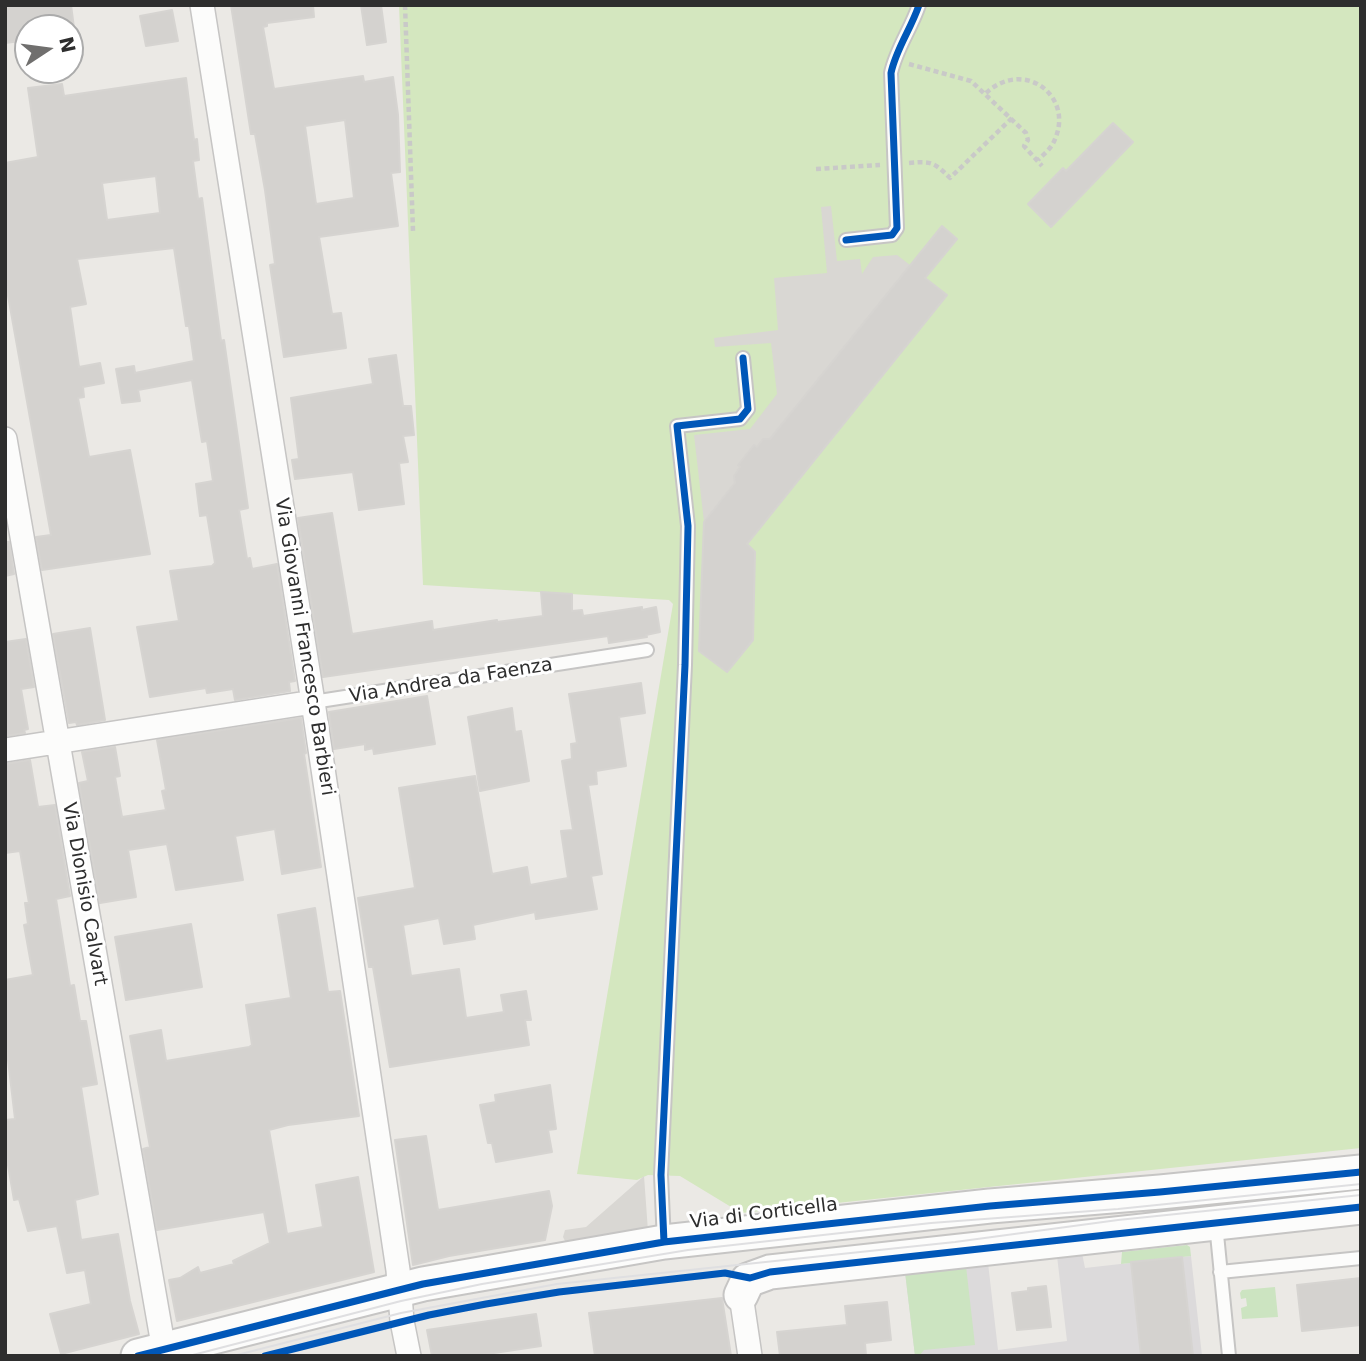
<!DOCTYPE html>
<html>
<head>
<meta charset="utf-8">
<style>
	body { margin:0 }
	#map { position:relative; width:1366px; height:1361px; overflow:hidden; background:#ebe9e5; font-family:"DejaVu Sans",sans-serif }
	canvas { display:block }
	.frame { position:absolute; inset:0; border:7px solid #2e2e2e; pointer-events:none }
	.north { position:absolute; left:14px; top:14px; width:70px; height:70px; box-sizing:border-box; background:#fff; border:2px solid #ababab; border-radius:50%; rotate:77deg; font-size:19px; font-weight:700; line-height:28px; text-align:center; color:#2e2e2e }
	.north::after { content:''; display:block; margin:auto; width:24px; height:32px; background:#706f6e; clip-path:polygon(50% 0,100% 100%,50% 72%,0 100%) }
</style>
</head>
<body>
<div id="map">
<canvas width="1366" height="1361"></canvas>
<div class="frame"></div>
<div class="north">N</div>
</div>
<script>
const ctx = document.querySelector('canvas').getContext('2d');
ctx.lineJoin = 'round';
function fill(path, color) {
  ctx.fillStyle = color;
  ctx.fill(path, 'evenodd');
}
function strokePath(path, color, width, dash) {
  ctx.strokeStyle = color;
  ctx.lineWidth = width;
  ctx.lineCap = dash ? 'butt' : 'round';
  ctx.setLineDash(dash || []);
  ctx.stroke(path);
}
function drawText(font, color, halo, rows, align = 'center') {
  ctx.font = font + ' "DejaVu Sans",sans-serif';
  ctx.lineWidth = 6;
  ctx.setLineDash([]);
  ctx.textBaseline = 'middle';
  ctx.strokeStyle = halo;
  ctx.fillStyle = color;
  for (const [text, x, y, turn = 0] of rows) {
    ctx.save();
    ctx.translate(x, y);
    ctx.rotate((+turn || 0) * Math.PI / 180);
    ctx.textAlign = isNaN(turn) ? turn : align;
    if (halo) ctx.strokeText(text, 0, 0);
    ctx.fillText(text, 0, 0);
    ctx.restore();
  }
}
const industrial = new Path2D(`
	M1082 1253 1085 1268 1191 1256 1202 1356H915L905 1272 988 1263 998 1350 1067 1341 1057 1256Z`);
const green = new Path2D(`
	M1187 1245 1190 1247 1191 1256 1121 1264 1122 1252Z
	M966 1266 975 1345 924 1350 919 1356H915L905 1272Z
	M1275 1287 1278 1317 1242 1319 1241 1308 1247 1306 1246 1298 1241 1299 1240 1293 1242 1290Z`);
const pitch = new Path2D(`
	M399 5H1361V1148L741 1213 680 1176 648 1175 637 1180 577 1174 673 604 669 600 423 585Z`);
const plaza = new Path2D(`
	M831 206 837 261 860 259 862 274 873 257 897 255 910 265 770 439H763L757 447 754 445 738 465 740 467 734 476 735 483 704 522 694 435 750 429 777 394 771 343 715 347 714 338 778 330 774 278 827 273 821 207Z
	M644 1176 648 1231 574 1246 565 1241 563 1237 565 1230 586 1227Z`);
const building = new Path2D(`
	M19 5H71L74 28H28V40L5 43V7Z
	M231 5H313L314 17 267 23V26L263 27 274 89 363 76 364 82 393 77 398 115 400 172 391 173 398 226 319 237 332 314 341 313 346 348 284 357 270 265 275 264 265 190 255 134H251ZM345 120 354 198 316 204 305 126Z
	M361 5H381L386 42 367 45Z
	M172 10 178 41 146 46 140 16Z
	M186 78 194 140 197 139 199 160 193 161 198 199 202 198 221 341 224 340 248 508 239 510 247 559 250 558 252 569 277 564 295 681 289 682 290 691 235 700 233 689 207 693 206 688 150 697 137 627 179 621 170 571 212 566 215 563 207 515 200 516 196 484 213 481 207 441 202 442 192 380 138 390 140 401 122 403 116 369 134 366 135 373 194 361 189 326H186L174 248 77 259 86 304 70 307 79 367 100 363 104 383 83 387 84 397 78 398 89 457 130 450 150 554 42 570 36 537 51 535 5 279V163L38 157 28 88 62 84 64 96ZM156 176 160 213 107 220 102 183Z
	M1113 123 1133 142 1051 227 1028 204 1063 168 1066 171Z
	M942 226 957 239 925 278 947 295 747 544 755 552 753 640 727 672 699 651 704 522 735 483 734 476 740 467 738 465 754 445 757 447 763 439H770Z
	M396 355 403 406H411L414 435 403 436 408 462 399 463 404 504 359 510 353 472 295 479 292 460 299 459 291 398 373 384 369 359Z
	M332 513 352 634 432 621 433 630 497 620V622L543 616 541 592 572 594V611L582 610 583 616 642 607V610L656 607 660 632 646 635 647 637 609 643 608 636 323 677 298 518Z
	M5 542H9L14 574 5 576Z
	M90 628 105 720 77 725 76 722 69 723 53 634Z
	M26 639 34 687 21 689 28 729 24 730 25 733 5 736V642Z
	M641 683 645 713 619 717 626 766 596 771 597 784 588 785 602 874 591 876 597 909 536 919 535 912 473 925 475 939 444 944 439 918 403 925 411 976 459 969 466 1018 504 1012 501 995 526 991 531 1020H525L529 1045 390 1067 373 967H369L358 898 415 888 399 788 475 776 492 874 527 867 530 885 568 878 561 831 573 830 562 761 572 759 571 744 577 743 569 694Z
	M427 696 435 744 374 754 373 748 365 750V744L334 749 329 712Z
	M512 708 515 732 521 731 529 781 480 791 468 717Z
	M301 718 306 753 304 754 321 867 282 874 275 829 235 836 243 880 176 890 167 844 128 850 136 897 100 903 79 783 88 781 82 752 115 747 120 776 115 777 122 817 166 810 162 791 166 790 157 740Z
	M30 760 38 807 55 805 70 896 56 899 70 986 74 985 80 1021H86L97 1084 81 1087 98 1194 75 1200 81 1240 118 1234 130 1301 139 1334 61 1354 50 1314 91 1304 85 1270 67 1273 57 1226 28 1231 19 1199 14 1200 5 1148V1120L15 1119 5 1035V980L33 975 24 925 28 924 25 903H29L20 851 5 853V764Z
	M315 908 328 992 340 991 359 1116 288 1125 269 1130 287 1234 323 1227 316 1185 358 1177 374 1272 177 1321 169 1280 180 1278 198 1267 200 1273 234 1264 233 1261 270 1243 264 1212 157 1230 143 1149 150 1147 130 1036 161 1030 166 1061 249 1047 252 1045 246 1005 291 998 278 915Z
	M191 924 202 987 126 1000 115 937Z
	M550 1085 556 1129 548 1130 552 1152 496 1162 492 1143H488L480 1105 496 1102 495 1095Z
	M426 1136 438 1210 549 1191 552 1206 545 1240 449 1256 413 1265 395 1140Z
	M1182 1257 1193 1356H1141L1131 1262Z
	M1361 1278V1325L1302 1331 1297 1285Z
	M1046 1286 1051 1327 1017 1330 1012 1293 1028 1291V1288Z
	M722 1298 731 1356H595L589 1313Z
	M887 1302 891 1340 865 1343 866 1356H780L777 1332 847 1325 845 1306Z
	M536 1314 541 1346 474 1356H432L427 1330Z`);
const path = new Path2D(`
	M405 5 413 231
	M909 64 971 81 1026 133 1028 140 1024 146 1042 166
	M986 93C1024 58 1074 96 1055 139 1052 148 1044 154 1038 160
	M909 163C931 161 934 162 950 178L1012 118
	M816 169 880 165`);
const lane = new Path2D(`
	M846 240 892 235 897 228 891 73C896 49 911 29 919 5
	M313 702 647 650
	M1216 1224 1229 1356
	M664 1242 661 1175 685 665 688 526 677 426 740 419 748 409 743 358
	M1220 1272 1361 1258`);
const street = new Path2D(`
	M202 5 313 702 398 1270 402 1321 409 1356
	M5 439 165 1356
	M5 750 313 702
	M741 1295 750 1356`);
const secondary = new Path2D(`
	M741 1295 748 1280 770 1272 1361 1207
	M138 1356 423 1284 664 1242 990 1206 1160 1192 1361 1172`);
const tram = new Path2D(`
	M189 1356 401 1301 482 1284 688 1250 931 1223 1118 1209 1361 1184
	M233 1356 401 1313 557 1284 955 1242 1118 1220 1361 1195`);
const cycleway = new Path2D(`
	M846 240 892 235 897 228 891 73C896 49 911 29 919 5
	M664 1242 661 1175 685 665 688 526 677 426 740 419 748 409 743 358
	M138 1356 423 1284 664 1242 990 1206 1160 1192 1361 1172
	M265 1356 429 1315 486 1304 559 1292 725 1273 750 1278 770 1272 1361 1207`);
const streetNames = [
	["Via Giovanni Francesco Barbieri",304,647,81],
	["Via Andrea da Faenza",451,681,-9],
	["Via Dionisio Calvart",84,894,80],
	["Via di Corticella",764,1214,-7]
];
fill(industrial, '#dcdadb');
fill(green, '#cce4c1');
fill(pitch, '#d4e7bf');
fill(plaza, '#d9d7d3');
fill(building, '#d4d2cf');
strokePath(building, '#d6d4d1', 2);
strokePath(lane, '#c6c5c4', 16);
strokePath(street, '#c6c5c4', 26);
strokePath(secondary, '#c6c5c4', 37);
strokePath(path, '#c9c9c8', 4.5, [5, 3.5]);
strokePath(lane, '#fcfcfb', 12);
strokePath(street, '#fcfcfb', 23);
strokePath(secondary, '#fcfcfb', 33);
strokePath(tram, '#dfdfe1', 2);
strokePath(cycleway, '#0057b8', 7);
drawText('19px', '#2e2e2e', '#fff', streetNames);
</script>
</body>
</html>
